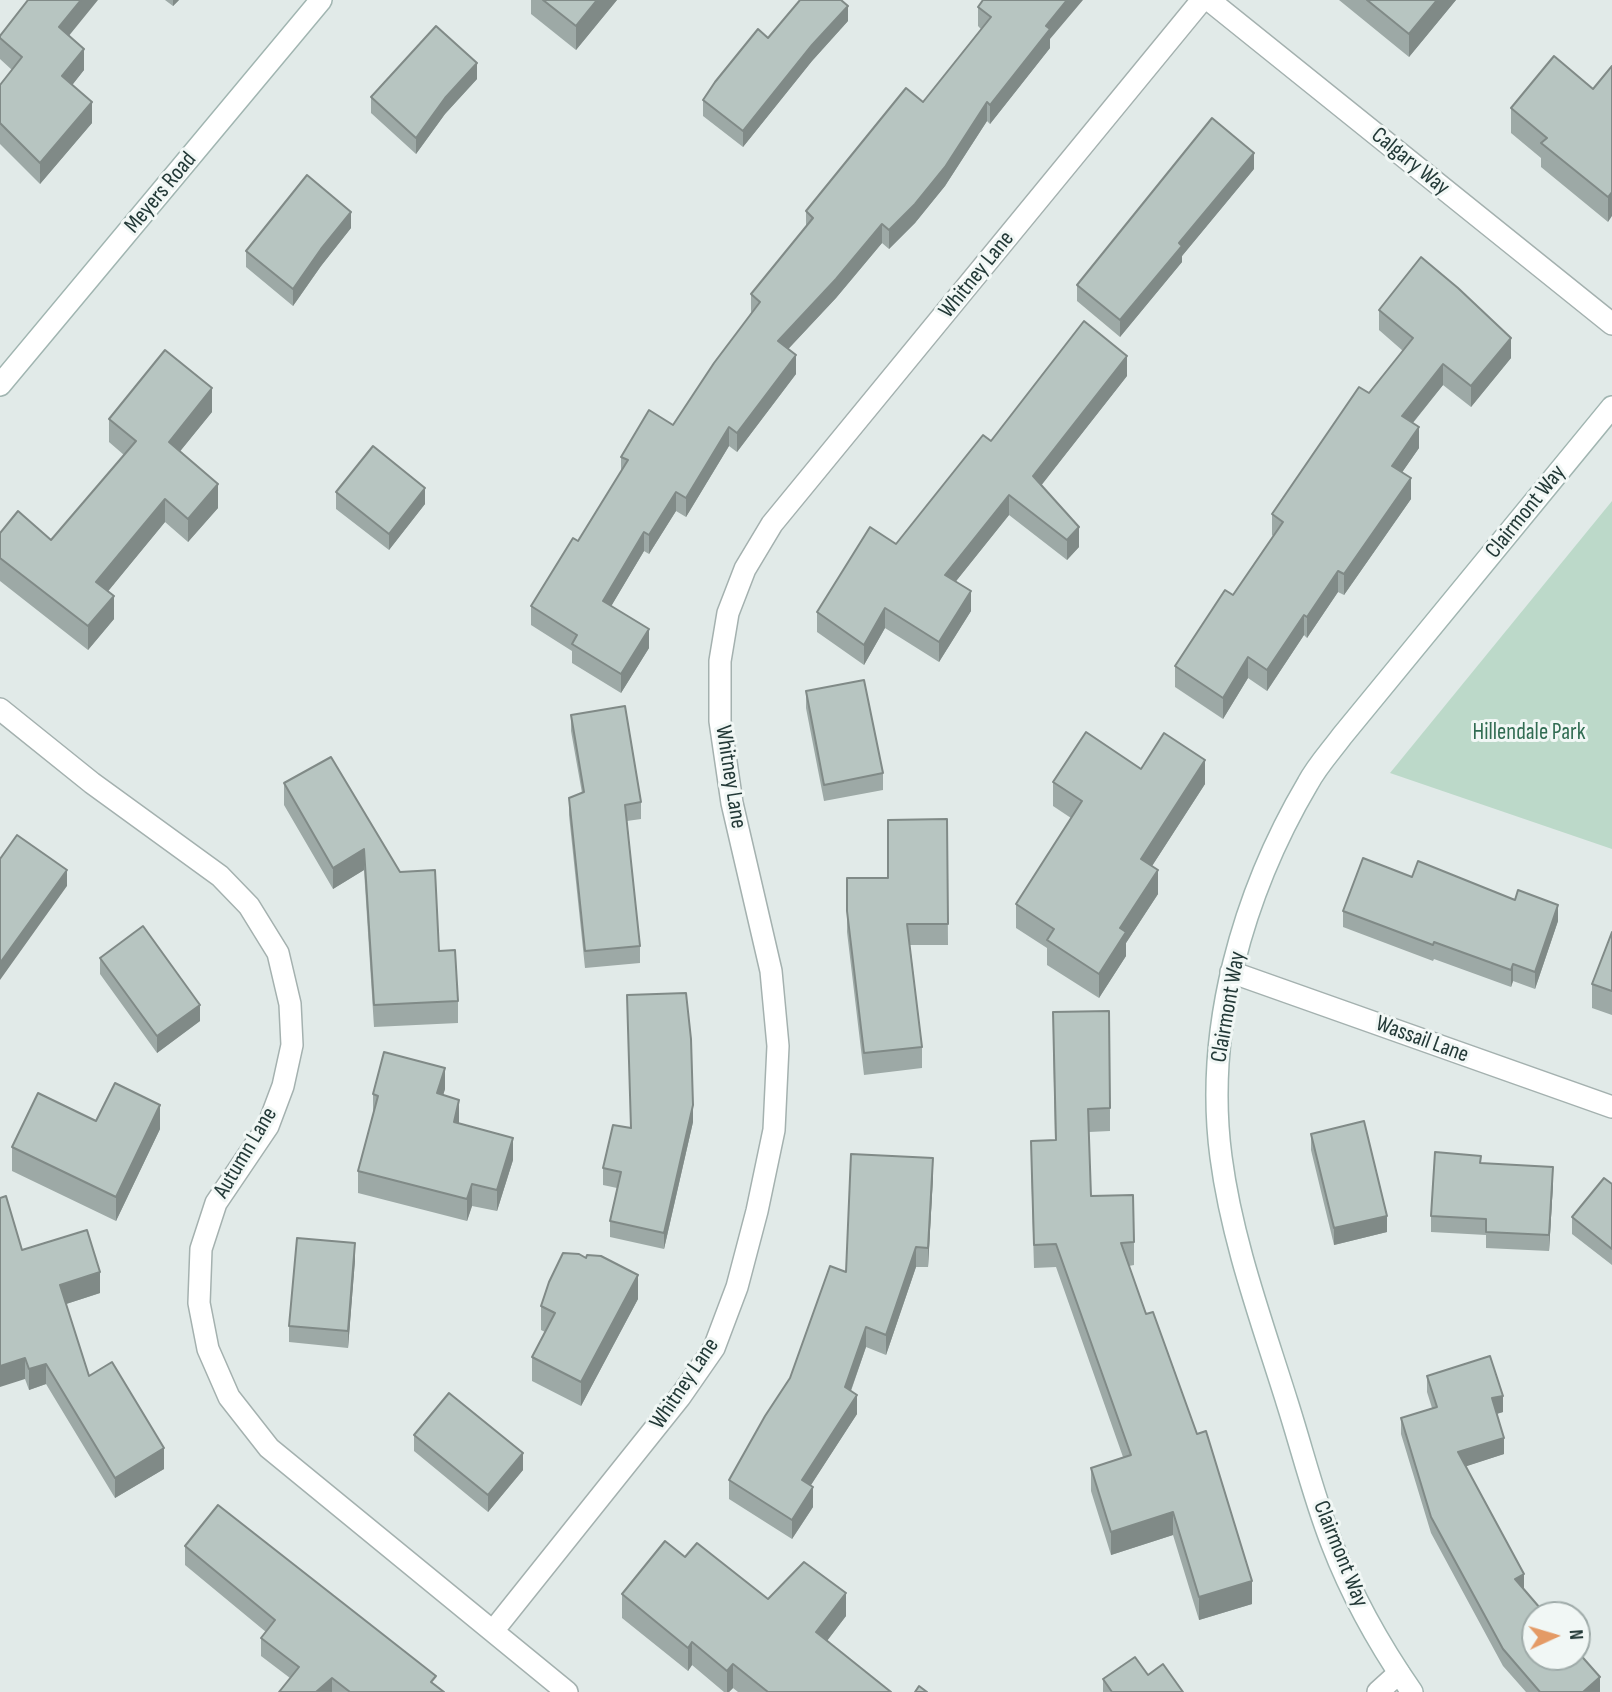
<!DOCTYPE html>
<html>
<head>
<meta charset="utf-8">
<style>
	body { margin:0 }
	#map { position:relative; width:1612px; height:1692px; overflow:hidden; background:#e1eae8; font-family:"Sofia Sans Condensed",sans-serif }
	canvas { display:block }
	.north { position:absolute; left:1521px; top:1601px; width:70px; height:70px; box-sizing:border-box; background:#f1f7f5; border:2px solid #9faba9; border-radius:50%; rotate:86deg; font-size:19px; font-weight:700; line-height:28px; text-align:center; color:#233937 }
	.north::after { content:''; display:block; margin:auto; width:24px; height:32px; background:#e49a65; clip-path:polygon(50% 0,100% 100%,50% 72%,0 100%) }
</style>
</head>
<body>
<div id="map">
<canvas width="1612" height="1692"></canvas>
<div class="north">N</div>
</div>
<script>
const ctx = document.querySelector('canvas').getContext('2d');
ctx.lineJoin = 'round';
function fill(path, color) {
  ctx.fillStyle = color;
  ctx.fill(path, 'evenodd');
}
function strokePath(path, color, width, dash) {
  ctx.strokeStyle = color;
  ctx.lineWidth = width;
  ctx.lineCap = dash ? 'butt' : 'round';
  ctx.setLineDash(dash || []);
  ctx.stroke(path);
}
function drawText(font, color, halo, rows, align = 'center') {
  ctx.font = font + ' "Sofia Sans Condensed",sans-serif';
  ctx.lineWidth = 6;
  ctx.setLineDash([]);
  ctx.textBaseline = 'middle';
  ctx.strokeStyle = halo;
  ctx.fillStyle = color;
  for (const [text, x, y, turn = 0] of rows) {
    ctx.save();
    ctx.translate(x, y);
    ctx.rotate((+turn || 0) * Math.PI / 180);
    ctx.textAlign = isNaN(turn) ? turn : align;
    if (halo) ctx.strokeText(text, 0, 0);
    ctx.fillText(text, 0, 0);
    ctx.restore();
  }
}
const green = new Path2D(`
	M1612 501V849L1390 773Z`);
const street = new Path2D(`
	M1209 0 1612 324
	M0 709 92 783 220 876 249 906 278 953 290 1004 292 1045 283 1086 268 1126 216 1203 201 1249 199 1303 208 1349 229 1397 269 1448 567 1692
	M1231 972 1612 1107
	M493 1631 680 1397 714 1348 737 1287 757 1211 774 1130 778 1046 771 971 732 803 720 721V661L728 613 745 569 772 524 1202 0
	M1378 1692 1399 1673`);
const secondary = new Path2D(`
	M0 385 321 0
	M1412 1692C1380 1646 1352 1596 1332 1544 1314 1498 1302 1449 1287 1402 1262 1322 1232 1241 1221 1157 1204 1029 1243 893 1308 783 1317 766 1331 751 1342 736L1612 407`);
const wall = new Path2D(`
	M165 0H179L173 6Z
	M531 0H617L576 50 531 14Z
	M1339 0H1456L1409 57Z
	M978 7 1050 39V48L990 124 987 121 945 186 915 223 889 249 882 243 836 298 788 349 796 374 737 452 729 446 686 517 676 511 649 554 644 551 611 606 649 648 621 693 572 663V651L531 625V606L578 541 621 472V457L673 425 751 313V294L806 227V211L923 102 981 29 978 26Z
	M848 21 812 61 743 147 703 116V100Z
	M0 36H69L84 70 72 85 92 123 40 184 0 144V85L12 70 0 59Z
	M1612 66 1608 222 1541 167V158L1511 133V108L1593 89Z
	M477 79 445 114 416 154 371 113V97Z
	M1254 169 1182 256V262L1120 337 1077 301V285Z
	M351 228 321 266 293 306 246 267V251Z
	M1379 310 1511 358 1471 407 1443 385 1413 423 1419 448 1402 472 1411 499 1344 595 1338 592 1307 638 1304 635 1267 691 1248 678 1223 719 1175 687V666L1233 595 1273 536 1272 535V514L1403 351 1379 330Z
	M1127 376 1041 485 1079 547 1067 560 1009 515 956 581 971 611 939 662 885 628 864 665 817 632V612L896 544 991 441Z
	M212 412 180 451 218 508 188 542 165 522 108 591 114 619 88 650 0 581V533L51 540 124 455 109 442V419Z
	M336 492 425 504 389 550 336 509Z
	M806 691 883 773V790L824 801 806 708Z
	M571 715 641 802V819L627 821 640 946V963L585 968 569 815V798L582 793 571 731Z
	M331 757 458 1001V1023L374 1027 364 870 333 889 284 805V783Z
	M1141 769 1205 784 1152 866 1158 894 1126 943V956L1099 998 1047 965V948L1016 928V904L1071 818 1053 806V782Z
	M947 819 948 945H910L922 1047V1068L864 1075 847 932V878H888Z
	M1412 877 1558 921 1535 989 1513 981 1511 987 1434 959 1433 961 1343 927V911Z
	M1612 932V1015L1592 1008V984Z
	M100 958 200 1021 157 1053 100 974Z
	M1053 1036 1110 1108V1131L1089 1132 1091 1196 1134 1242V1265L1129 1266 1252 1604 1199 1620 1173 1535 1111 1555 1091 1491V1468L1123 1457 1056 1267 1034 1268 1031 1164 1055 1140Z
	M445 1089 443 1095 459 1122V1124L513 1160 497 1211 472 1206 467 1221 358 1193V1171L373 1116V1094Z
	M96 1121 160 1129 116 1221 12 1171V1147Z
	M693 1122 664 1249 610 1237V1221L617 1188 603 1185V1168L631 1128Z
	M1311 1134 1387 1232 1334 1245 1311 1150Z
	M1481 1163 1553 1184 1549 1251 1486 1248V1235L1431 1232V1216Z
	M933 1177 928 1267H916L886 1355 866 1347 851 1391 857 1414 810 1486 813 1507 792 1539 729 1499V1480L790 1378 846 1272Z
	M1612 1184V1265L1572 1234V1217Z
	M22 1250 100 1293 66 1304 89 1376 164 1469 115 1498 46 1384 29 1390 25 1379Z
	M355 1260 348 1348 289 1342V1326Z
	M638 1299 581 1406 532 1381V1357L545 1332 541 1330V1306Z
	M1427 1376 1503 1412 1497 1414 1504 1454 1466 1466 1524 1591 1600 1692H1526L1503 1666 1431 1533 1401 1434V1418L1432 1408 1427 1392Z
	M414 1435 523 1470 488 1512 414 1451Z
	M185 1546 436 1685 444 1692H279L290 1678 261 1656V1638L266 1632 185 1565Z
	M685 1557 768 1599 846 1616 827 1641 891 1692H738L733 1688 729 1692H724L692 1665 688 1671 622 1618V1594Z
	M1148 1675 1183 1692H1103V1679Z`);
const shadedWall = new Path2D(`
	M81 0H98L59 48V27Z
	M173 0H179L173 6Z
	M597 0H617L576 50V26Z
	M1067 0H1083L1050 39V48L990 124V105L1046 26Z
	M1437 0H1456L1409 57V34Z
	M848 6V21L812 61 743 147V131L812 45Z
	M84 49V70L62 98V76Z
	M477 63V79L445 114 416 154V138L445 98Z
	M92 102V123L40 184V163Z
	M987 102V121L945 186 915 223 889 249V230Z
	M1254 153V169L1182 256V262L1120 337V320L1179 243Z
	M1612 192V216L1608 222V197Z
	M351 212V228L321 266 293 306V289L321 249Z
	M882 224V243L836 298 778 360V341Z
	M1511 338V358L1471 407V386Z
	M796 355V374L737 452V433Z
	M1127 356V376L1033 496V476Z
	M1443 364V385L1402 436V416Z
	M212 388V412L169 465V442Z
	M729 427V446L686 517V498Z
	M1419 427V448L1392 487V466Z
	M1411 478V499L1344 595V574Z
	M218 484V508L188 542V519Z
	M425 488V504L389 550V534Z
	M676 492V511L649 554V535Z
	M1009 495V515L945 595V575Z
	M165 499V522L96 606V582Z
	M1079 527V547L1067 560V540Z
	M644 532V551L603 620V601Z
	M1338 571V592L1307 638V617Z
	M971 591V611L939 662V642Z
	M114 596V619L88 650V626Z
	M885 608V628L864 665V645Z
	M1304 615V635L1267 691V670Z
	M649 629V648L621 693V674Z
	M1248 657V678L1223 719V698Z
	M1205 760V784L1141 883V859Z
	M364 849V870L333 889V868Z
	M67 870V886L0 980V963Z
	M1158 870V894L1126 943V956L1099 998V974L1120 928Z
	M1558 905V921L1535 989V972Z
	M1513 964V981L1511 987V970Z
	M200 1005V1021L157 1053V1036Z
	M445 1068V1089L437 1115V1093Z
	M459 1100V1122L454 1144V1122Z
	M160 1105V1129L116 1221V1197Z
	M693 1105V1122L664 1249V1233Z
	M513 1138V1160L497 1211V1190Z
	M933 1158V1177L928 1267V1248Z
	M1553 1167V1184L1549 1251V1235Z
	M472 1184V1206L467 1221V1199Z
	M1387 1216V1232L1334 1245V1228Z
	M355 1243V1260L348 1348V1331Z
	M916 1247V1267L886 1355V1335Z
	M100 1272V1293L60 1306V1285Z
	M638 1275V1299L581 1406V1382Z
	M866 1327V1347L845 1407V1387Z
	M25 1358V1379L0 1387V1366Z
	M46 1364V1384L29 1390V1369Z
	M857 1395V1414L802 1499V1480Z
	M1503 1396V1412L1492 1415V1398Z
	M1504 1438V1454L1458 1469V1452Z
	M164 1448V1469L115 1498V1478Z
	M523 1453V1470L488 1512V1495Z
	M813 1487V1507L792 1539V1520Z
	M1173 1512V1535L1111 1555V1532Z
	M1524 1574V1591L1515 1579Z
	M1252 1581V1604L1199 1620V1597Z
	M846 1593V1616L816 1655V1632Z
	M692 1642V1665L688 1671V1648Z
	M733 1664V1688L729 1692H727V1671Z
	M1600 1677V1692H1583Z
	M332 1678V1692H316Z`);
const building = new Path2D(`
	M28 0H81L59 27 84 49 62 76 92 102 40 163 0 123V85L22 57 0 38V36Z
	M543 0H597L576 26Z
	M800 0H841L848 6 812 45 743 131 703 100 715 82 758 29 768 38Z
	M983 0H1067L1046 26 1050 29 990 105 987 102 945 167 915 204 889 230 882 224 836 279 778 341 796 355 737 433 729 427 686 498 676 492 649 535 644 532 603 601 649 629 621 674 572 644 577 635 531 606 573 538 578 541 628 460 621 457 649 410 673 425 714 363 760 302 751 294 813 218 806 211 906 88 923 102 991 17 978 7Z
	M1367 0H1437L1409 34Z
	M436 26 477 63 445 98 416 138 371 97Z
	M1554 56 1593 89 1612 66V192L1608 197 1541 143 1547 138 1511 108Z
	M1212 118 1254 153 1179 243 1182 246 1120 320 1077 285Z
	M307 175 351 212 321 249 293 289 246 251Z
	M1421 257 1458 288 1511 338 1471 386 1443 364 1402 416 1419 427 1392 466 1411 478 1344 574 1338 571 1307 617 1304 615 1267 670 1248 657 1223 698 1175 666 1225 590 1233 595 1283 522 1272 514 1359 387 1369 393 1413 338 1379 310Z
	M1084 321 1127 356 1033 476 1079 527 1067 540 1009 495 945 575 971 591 939 642 885 608 864 645 817 612 870 527 896 544 983 435 991 441Z
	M165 350 212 388 169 442 218 484 188 519 165 499 96 582 114 596 88 626 0 558V533L18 511 51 540 136 441 109 419Z
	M373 446 425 488 389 534 336 492Z
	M864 680 883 773 824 785 806 691Z
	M625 706 641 802 625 805 640 946 585 951 569 798 584 792 571 715Z
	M1086 732 1141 769 1164 733 1205 760 1141 859 1158 870 1120 928 1126 932 1099 974 1047 940 1054 929 1016 904 1082 801 1053 782Z
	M331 757 400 872 435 870 439 951 455 950 458 1001 374 1005 364 849 333 868 284 783Z
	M947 819 948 924H907L922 1047 864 1053 847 911V878H888V820Z
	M17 835 67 870 0 963V859Z
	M1363 858 1412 877 1418 861 1515 900 1518 890 1558 905 1535 972 1513 964 1511 970 1434 942 1433 945 1343 911Z
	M143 926 200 1005 157 1036 100 958Z
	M1612 932V991L1592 984Z
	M686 993 691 1039 693 1105 664 1233 610 1221 621 1172 603 1168 613 1125 631 1128 627 995Z
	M1109 1011 1110 1108 1088 1109 1091 1196 1133 1195 1134 1242 1121 1243 1146 1314 1153 1312 1197 1434 1206 1431 1252 1581 1199 1597 1173 1512 1111 1532 1091 1468 1131 1455 1056 1244 1034 1245 1031 1141 1056 1140 1053 1012Z
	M384 1052 445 1068 437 1093 459 1100 454 1122 513 1138 497 1190 472 1184 467 1199 358 1171 378 1096 373 1094Z
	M115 1083 160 1105 116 1197 12 1147 38 1093 96 1121Z
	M1364 1121 1387 1216 1334 1228 1311 1134Z
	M1435 1152 1481 1156 1480 1163 1553 1167 1549 1235 1486 1232V1219L1431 1216Z
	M851 1154 933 1158 928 1248 916 1247 886 1335 866 1327 845 1387 857 1395 802 1480 813 1487 792 1520 729 1480 765 1416 790 1378 830 1266 846 1272Z
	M1604 1178 1612 1184V1249L1572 1217Z
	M6 1196 22 1250 87 1230 100 1272 60 1285 89 1376 112 1362 164 1448 115 1478 46 1364 29 1369 25 1358 0 1366V1198Z
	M297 1238 355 1243 348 1331 289 1326Z
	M563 1253 579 1254 586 1258 587 1255 601 1256 638 1275 581 1382 532 1357 555 1313 541 1306 549 1282Z
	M1490 1356 1503 1396 1492 1398 1504 1438 1458 1452 1524 1574 1515 1579 1546 1615H1535V1657H1577V1651L1600 1677 1583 1692H1540L1503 1649 1431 1517 1401 1418 1437 1407 1427 1376Z
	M449 1393 523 1453 488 1495 414 1435Z
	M218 1505 436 1676 431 1682 444 1692H350L332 1678 316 1692H279L299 1667 261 1638 275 1620 185 1546Z
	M665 1541 685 1557 697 1543 768 1599 804 1562 846 1593 816 1632 891 1692H768L733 1664 727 1671 692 1642 688 1648 622 1594Z
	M1135 1657 1148 1675 1163 1664 1183 1692H1112L1103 1679Z
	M919 1686 927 1692H915Z`);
const streetNames = [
	["Calgary Way",1410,162,39],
	["Meyers Road",161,193,-50],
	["Whitney Lane",977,275,-51],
	["Clairmont Way",1526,512,-51],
	["Whitney Lane",730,777,81],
	["Clairmont Way",1229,1007,-80],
	["Wassail Lane",1422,1040,20],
	["Autumn Lane",246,1153,-59],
	["Whitney Lane",685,1384,-56],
	["Clairmont Way",1340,1554,68]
];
const parkNames = [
	["Hillendale Park",1529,733]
];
fill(green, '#bcd9c9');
strokePath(street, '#a4b1af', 24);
strokePath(secondary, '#a1b5b1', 24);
strokePath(street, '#fff', 21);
strokePath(secondary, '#fff', 21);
fill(wall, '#9da9a6');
fill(shadedWall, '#808a87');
fill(building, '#b7c5c1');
strokePath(building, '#808a87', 2);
drawText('23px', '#233937', '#f1f7f5', streetNames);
drawText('23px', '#316c52', '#f1f7f5', parkNames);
</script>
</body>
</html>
